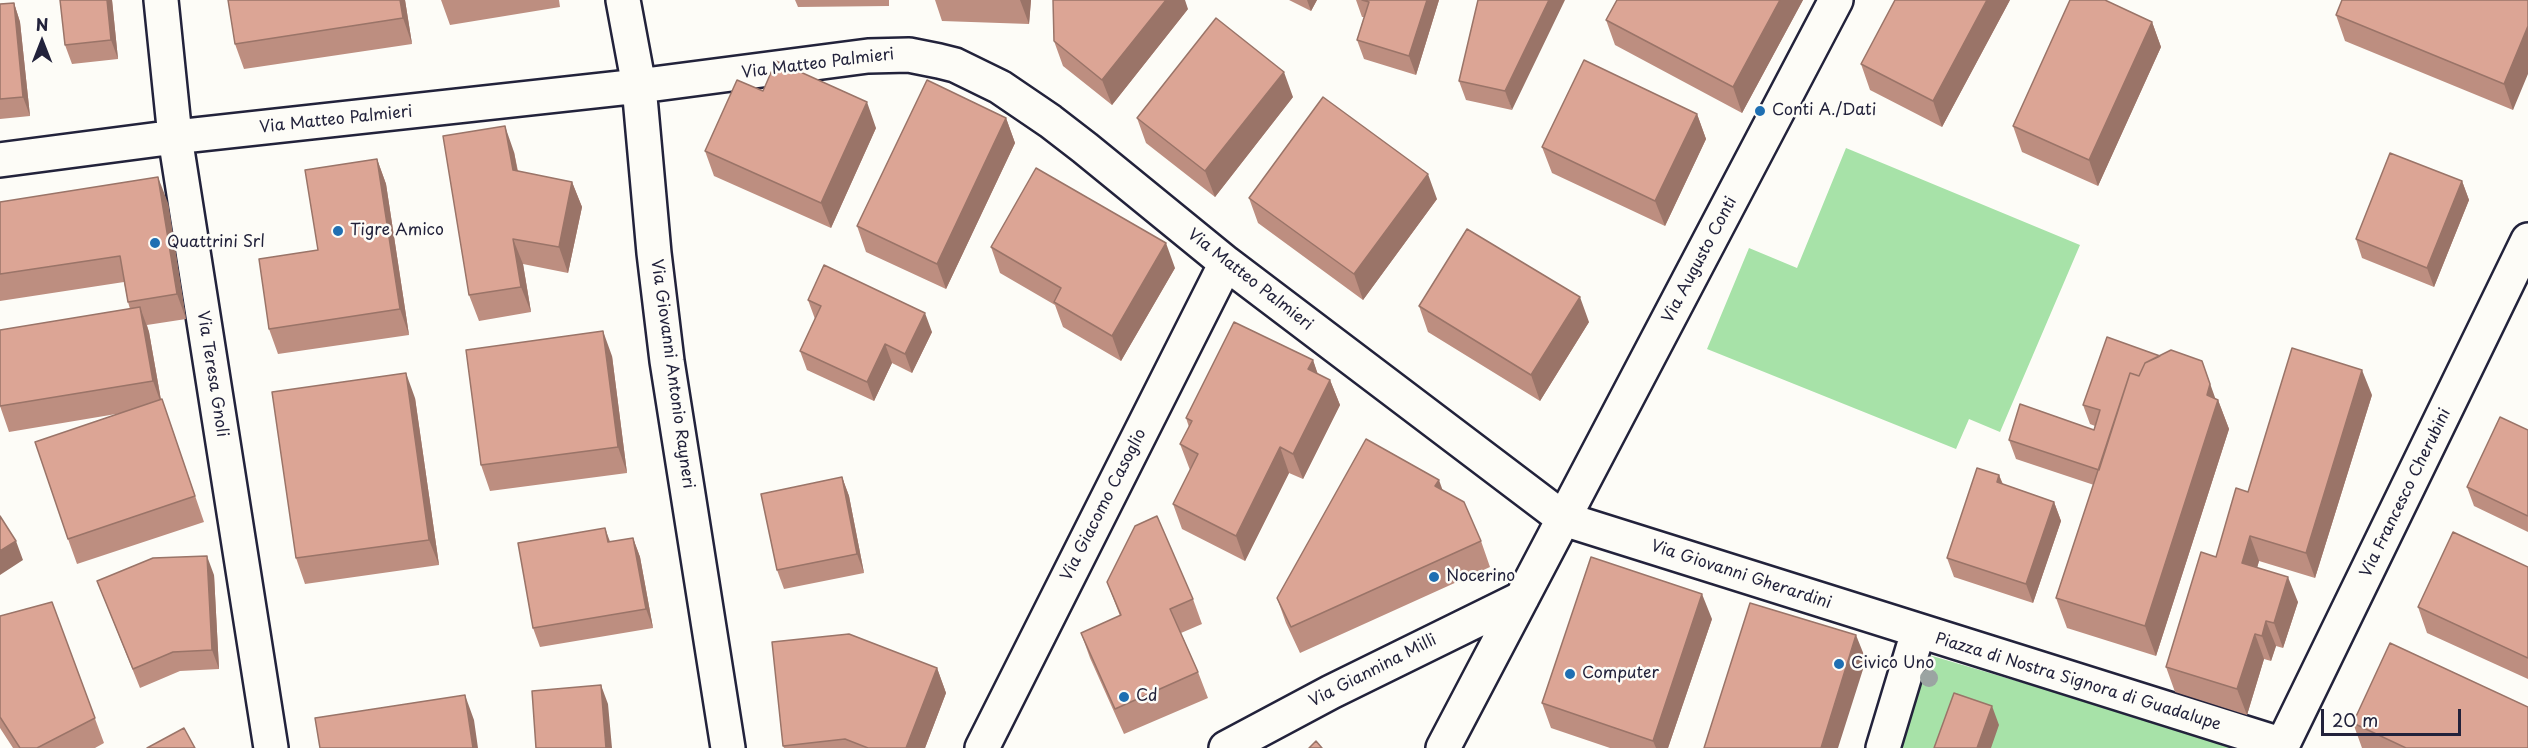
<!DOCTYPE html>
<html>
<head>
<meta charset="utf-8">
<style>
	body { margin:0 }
	#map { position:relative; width:2528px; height:748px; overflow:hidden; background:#fdfcf7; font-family:"Playpen Sans",sans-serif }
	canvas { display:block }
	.north { position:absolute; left:12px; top:12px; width:60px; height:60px; -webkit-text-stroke:4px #fdfcf7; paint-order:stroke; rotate:0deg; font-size:16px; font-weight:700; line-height:24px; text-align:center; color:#22223b }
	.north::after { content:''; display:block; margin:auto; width:21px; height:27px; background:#22223b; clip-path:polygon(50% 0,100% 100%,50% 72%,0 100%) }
	.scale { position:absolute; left:2321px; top:709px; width:140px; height:27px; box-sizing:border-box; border:3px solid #22223b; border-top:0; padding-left:8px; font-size:18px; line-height:21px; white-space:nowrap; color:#22223b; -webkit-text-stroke:4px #fdfcf7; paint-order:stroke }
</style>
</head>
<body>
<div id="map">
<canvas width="2528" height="748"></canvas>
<div class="north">N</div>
<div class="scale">20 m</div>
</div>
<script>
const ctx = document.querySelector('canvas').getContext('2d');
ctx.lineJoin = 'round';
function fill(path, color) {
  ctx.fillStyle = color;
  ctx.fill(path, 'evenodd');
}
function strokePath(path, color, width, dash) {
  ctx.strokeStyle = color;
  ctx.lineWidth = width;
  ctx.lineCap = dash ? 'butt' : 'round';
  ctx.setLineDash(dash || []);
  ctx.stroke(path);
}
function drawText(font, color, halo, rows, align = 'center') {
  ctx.font = font + ' "Playpen Sans",sans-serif';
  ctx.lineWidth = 5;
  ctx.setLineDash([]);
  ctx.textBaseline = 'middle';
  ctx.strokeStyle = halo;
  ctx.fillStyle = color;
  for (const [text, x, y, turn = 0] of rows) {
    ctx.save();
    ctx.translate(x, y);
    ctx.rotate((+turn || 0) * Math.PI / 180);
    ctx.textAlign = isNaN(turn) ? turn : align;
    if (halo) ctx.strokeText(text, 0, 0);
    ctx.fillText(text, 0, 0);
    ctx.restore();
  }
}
const green = new Path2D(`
	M1846 148 2080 245 2000 432 1969 419 1956 449 1707 349 1749 248 1797 268Z
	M1929 655 2243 748H1899Z`);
const street = new Path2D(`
	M161 0 175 137 271 748
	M623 0 639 86 654 253 667 361 728 748
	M0 160 175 137 639 86 868 56 909 55 939 61 955 65 1000 87 1050 121 1085 148 1226 263 1564 519 2283 745
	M982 748 1226 263
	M1226 748 1331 692 1522 598
	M1443 748 1836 0
	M1883 748 1918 632
	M2281 748 2528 240`);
const trees = [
	[1929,678]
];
const wall = new Path2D(`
	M112 0 118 59 72 64 65 45Z
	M405 0 412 44 244 69 235 44Z
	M441 0H559L560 7 450 25Z
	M795 0H889V6L798 7Z
	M935 0H1031L1029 24 942 21Z
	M1289 0H1317L1311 11Z
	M1356 0H1439L1416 75 1364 59 1357 40 1364 17H1362Z
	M1478 0 1512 110 1466 100 1459 81Z
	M1617 0H1803L1742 113 1615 45 1606 20Z
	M2010 0 1942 127 1870 90 1861 64Z
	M2528 0 2513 110 2345 41 2336 15Z
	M14 3 20 22 30 116 0 119V4Z
	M1188 9 1112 105 1063 66 1054 41Z
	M2152 22 2161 47 2098 186 2022 152 2013 126Z
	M763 91 876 128 831 228 714 176 705 151Z
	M1293 97 1215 197 1146 143 1137 118Z
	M1697 114 1706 139 1665 226 1552 173 1542 147Z
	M1006 118 1015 143 946 289 866 252 857 226Z
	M514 152 518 171 572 182 582 207 568 273 523 264 531 312 479 321 469 295Z
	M377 159 386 184 409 335 278 354 269 329 318 250Z
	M2462 181 2469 200 2434 287 2362 258 2356 239Z
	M1249 198 1437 199 1363 300 1258 223Z
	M0 202 168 203 186 319 147 325 149 332 161 400 171 425 204 522 77 564 68 539 122 413 9 432 0 406 130 309 128 302 124 282 0 301Z
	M991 247 1175 268 1121 361 1063 327 1055 305 1000 273Z
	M808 300 932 332 912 373 892 363 874 401 807 370 800 351 815 319Z
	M1419 306 1589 322 1540 401 1428 332Z
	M612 356 627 473 490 491 481 465Z
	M1313 360 1317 373 1330 380 1340 405 1303 479 1289 473 1245 561 1182 529 1173 504 1190 470 1180 444 1189 427 1186 418Z
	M2372 395 2315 578 2259 561 2257 568 2298 602 2283 648 2276 646 2271 661 2264 659 2247 715 2175 692 2166 667 2216 557 2248 492Z
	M415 398 439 565 305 584 296 558Z
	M2216 399 2218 400 2229 429 2156 656 2067 628 2056 598 2094 485 2016 459 2009 440 2094 430 2095 426 2090 424 2083 405Z
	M2528 430V532L2474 506 2467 487Z
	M1999 475 2003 484 2054 502 2061 521 2033 603 1954 577 1947 558Z
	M842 477 849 496 864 573 784 589 777 570Z
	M1443 490 1481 541 1490 567 1300 653 1286 623 1277 598Z
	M633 538 640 557 653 628 540 647 533 628 610 542Z
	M2528 567V679L2427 633 2418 607Z
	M214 575 219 669 180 671 140 688 97 581Z
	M1107 582 1193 599 1202 624 1181 633 1198 672 1208 698 1124 734 1090 658 1081 633 1120 616Z
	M52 602 104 743 95 748H13L0 728V616Z
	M1712 619 1668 748H1610L1551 728 1542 703Z
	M937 668 946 693 925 748H784L783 746Z
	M2353 723 2528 748H2362Z`);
const shadedWall = new Path2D(`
	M107 0H112L118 59 111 40Z
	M400 0H405L412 44 403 18Z
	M1020 0H1031L1029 24Z
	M1166 0H1185L1188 9 1112 105 1102 80Z
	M1307 0H1317L1311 11Z
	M1427 0H1439L1416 75 1409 56Z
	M1549 0H1565L1512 110 1505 91Z
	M1780 0H1803L1742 113 1733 87Z
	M1987 0H2010L1942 127 1933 101Z
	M14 3 20 22 30 116 23 97Z
	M2152 22 2161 47 2098 186 2089 160Z
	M2528 26V74L2513 110 2504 84Z
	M1284 72 1293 97 1215 197 1205 171Z
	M867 102 876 128 831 228 821 203Z
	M1697 114 1706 139 1665 226 1655 201Z
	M1006 118 1015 143 946 289 937 264Z
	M505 126 514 152 522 196 513 170Z
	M377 159 386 184 409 335 400 309Z
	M1428 174 1437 199 1363 300 1354 274Z
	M158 177 168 203 186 319 177 294Z
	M2462 181 2469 200 2434 287 2427 268Z
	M572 182 582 207 568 273 559 247Z
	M513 239 523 264 531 312 521 287Z
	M1166 243 1175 268 1121 361 1112 336Z
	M1580 297 1589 322 1540 401 1531 375Z
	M140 307 149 332 162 406 153 381Z
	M925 313 932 332 912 373 905 354Z
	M603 331 612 356 627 473 618 447Z
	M885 344 892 363 874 401 867 382Z
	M1313 360 1322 386 1308 369Z
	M2202 361 2217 403 2218 400 2229 429 2156 656 2145 626 2207 395Z
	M2362 370 2372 395 2315 578 2306 553Z
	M406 373 415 398 439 565 429 540Z
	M1330 380 1340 405 1303 479 1293 454Z
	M1280 447 1289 473 1245 561 1236 536Z
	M1999 475 2006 494 1997 482Z
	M842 477 849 496 864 573 857 554Z
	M1439 480 1448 505 1435 486Z
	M2054 502 2061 521 2033 603 2026 584Z
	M605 528 612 547 608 542Z
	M2250 536 2259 561 2251 588 2242 563Z
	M633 538 640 557 653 628 646 609Z
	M16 541 23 560 0 575V551Z
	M207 556 214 575 219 669 212 650Z
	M2288 577 2298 602 2283 648 2274 623Z
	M1702 594 1712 619 1668 748H1656L1653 741Z
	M2266 621 2276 646 2271 661 2262 636Z
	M2255 634 2264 659 2247 715 2237 689Z
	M1856 635 1866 660 1838 748H1821Z
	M937 668 946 693 925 748H906Z
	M601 685 608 704 612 748H606Z
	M465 695 474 720 478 748H473Z
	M1992 706 1999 725 1991 748H1977Z`);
const building = new Path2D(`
	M60 0H107L111 40 65 45Z
	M228 0H400L403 18 235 44Z
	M1053 0H1166L1102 80 1054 41Z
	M1362 0H1427L1409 56 1357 40 1369 2Z
	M1478 0H1549L1505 91 1459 81Z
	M1617 0H1780L1733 87 1606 20Z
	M1895 0H1987L1933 101 1861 64Z
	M2070 0H2105L2152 22 2089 160 2013 126Z
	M2342 0H2528V26L2504 84 2336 15Z
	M14 3 23 97 0 99V4Z
	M1216 18 1284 72 1205 171 1137 118Z
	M1584 60 1697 114 1655 201 1542 147Z
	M776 61 867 102 821 203 705 151 737 80 763 91Z
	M927 80 1006 118 937 264 857 226Z
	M1323 97 1428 174 1354 274 1249 198Z
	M505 126 513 170 572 182 559 247 513 239 521 287 469 295 443 136Z
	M2390 153 2462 181 2427 268 2356 239Z
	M377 159 400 309 269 329 259 259 318 250 305 170Z
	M1036 168 1166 243 1112 336 1054 302 1061 288 991 247Z
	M158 177 177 294 128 302 120 256 0 274V202Z
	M1467 229 1580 297 1531 375 1419 306Z
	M824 265 925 313 905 354 885 344 867 382 800 351 821 306 808 300Z
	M140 307 153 381 0 406V330Z
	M1234 322 1313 360 1308 369 1330 380 1293 454 1280 447 1236 536 1173 504 1198 454 1180 444 1192 421 1186 418Z
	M603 331 618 447 481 465 466 350Z
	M2107 337 2160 356 2145 363 2139 376 2130 373 2099 470 2009 440 2020 404 2094 430 2100 410 2083 405Z
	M2292 348 2362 370 2306 553 2250 536 2242 563 2288 577 2274 623 2266 621 2262 636 2255 634 2237 689 2166 667 2201 552 2216 557 2236 488 2248 492Z
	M2171 350 2202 361 2210 384 2207 395 2218 400 2145 626 2056 598 2130 373 2139 376 2145 363Z
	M406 373 429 540 296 558 272 392Z
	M162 399 195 496 68 539 35 442Z
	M2500 417 2528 430V516L2467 487Z
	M1366 439 1439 480 1435 486 1464 502 1481 541 1291 627 1277 598Z
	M1977 468 1999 475 1997 482 2054 502 2026 584 1947 558Z
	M842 477 857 554 777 570 761 494Z
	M0 516 16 541 0 551Z
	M1157 516 1193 599 1170 609 1198 672 1115 709 1081 633 1121 615 1107 582 1135 526Z
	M605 528 608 542 633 538 646 609 533 628 518 543Z
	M2453 532 2528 567V658L2418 607Z
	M207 556 212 650 173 652 133 669 97 581 153 558Z
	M1591 557 1702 594 1653 741 1542 703Z
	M52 602 95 718 37 748H20L0 717V616Z
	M1750 603 1856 635 1821 748H1704Z
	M849 634 937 668 906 748H868L845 739 783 746 772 642Z
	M2390 643 2528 707V748H2406L2353 723Z
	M601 685 606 748H536L532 691Z
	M1954 693 1992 706 1977 748H1934Z
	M465 695 473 748H320L315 718Z
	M184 728 195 748H147Z
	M1316 741 1322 748H1309Z`);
const markers = [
	[1760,111,6,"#1f6fb2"],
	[338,231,6,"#1f6fb2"],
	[155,243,6,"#1f6fb2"],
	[1434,577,6,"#1f6fb2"],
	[1839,664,6,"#1f6fb2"],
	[1570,674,6,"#1f6fb2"],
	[1124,697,6,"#1f6fb2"]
];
const streetNames = [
	["Via Matteo Palmieri",818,64,-7],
	["Via Matteo Palmieri",336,120,-6],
	["Via Augusto Conti",1700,260,-62],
	["Via Matteo Palmieri",1250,280,38],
	["Via Teresa Gnoli",212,374,81],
	["Via Giovanni Antonio Rayneri",672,374,82],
	["Via Francesco Cherubini",2406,493,-64],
	["Via Giacomo Casoglio",1104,505,-63],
	["Via Giovanni Gherardini",1741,575,18],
	["Via Giannina Milli",1373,671,-27],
	["Piazza di Nostra Signora di Guadalupe",2078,682,17]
];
const poiNames = [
	["Conti A./Dati",1772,111],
	["Tigre Amico",350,231],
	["Quattrini Srl",167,243],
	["Nocerino",1446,577],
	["Civico Uno",1851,664],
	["Computer",1582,674],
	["Cd",1136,697]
];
fill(green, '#a7e2a8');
strokePath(street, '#22223b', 38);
strokePath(street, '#fdfcf7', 33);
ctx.fillStyle = '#9ba4a2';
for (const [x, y] of trees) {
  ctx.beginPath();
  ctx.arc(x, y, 9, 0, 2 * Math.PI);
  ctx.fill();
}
fill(wall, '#bd8e80');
fill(shadedWall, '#9a7468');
fill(building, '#dca595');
strokePath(building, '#9a7468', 1.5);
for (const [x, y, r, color] of markers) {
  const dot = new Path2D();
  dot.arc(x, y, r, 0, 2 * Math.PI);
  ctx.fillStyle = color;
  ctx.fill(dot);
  strokePath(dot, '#fdfcf7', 2);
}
drawText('16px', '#22223b', '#fdfcf7', streetNames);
drawText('16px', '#22223b', '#fdfcf7', poiNames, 'left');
</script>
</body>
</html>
